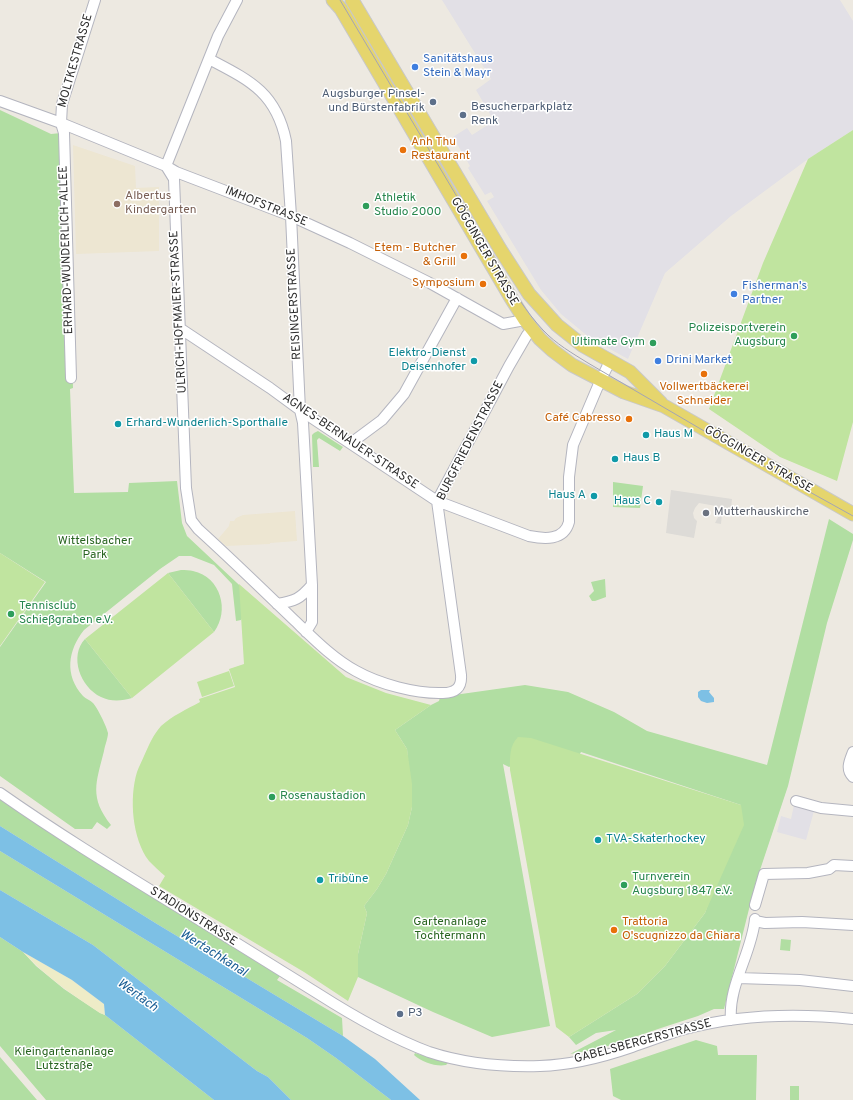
<!DOCTYPE html>
<html>
<head>
<meta charset="utf-8">
<style>
	body { margin:0 }
	canvas { display:block; background:#ede9e1 }
</style>
</head>
<body>
<canvas width="853" height="1100"></canvas>
<script>
const ctx = document.querySelector('canvas').getContext('2d');
ctx.lineJoin = 'round';
function fill(path, color) {
  ctx.fillStyle = color;
  ctx.fill(path, 'evenodd');
}
function strokePath(path, color, width, dash) {
  ctx.strokeStyle = color;
  ctx.lineWidth = width;
  ctx.lineCap = dash ? 'butt' : 'round';
  ctx.setLineDash(dash || []);
  ctx.stroke(path);
}
function drawText(font, color, halo, rows, align = 'center') {
  ctx.font = font + ' Overpass,sans-serif';
  ctx.lineWidth = 3;
  ctx.setLineDash([]);
  ctx.textBaseline = 'middle';
  ctx.strokeStyle = halo;
  ctx.fillStyle = color;
  for (const [text, x, y, turn = 0] of rows) {
    ctx.save();
    ctx.translate(x, y);
    ctx.rotate((+turn || 0) * Math.PI / 180);
    ctx.textAlign = isNaN(turn) ? turn : align;
    if (halo) ctx.strokeText(text, 0, 0);
    ctx.fillText(text, 0, 0);
    ctx.restore();
  }
}
const industrial = new Path2D(`
	M442 0H840L853 21V130L808 159 731 216 665 273 628 359 590 338 561 314 541 290 487 201 494 197 491 192 485 195 468 168 470 166 453 137 467 128 472 135 494 121 476 90 491 79Z
	M794 805 814 811 806 840 777 832 781 816 791 819Z`);
const education = new Path2D(`
	M73 145 135 166 136 188 159 187V251L76 254Z
	M295 511 297 541 270 543V544L226 546 218 539 229 526 230 521H234L236 518 243 515Z`);
const green = new Path2D(`
	M0 110 51 134 61 133 70 295 73 388 70 389 74 493 128 492 129 483 177 481 182 523 187 536 253 598 241 620 236 621 232 584 214 565 191 556H179L160 569 84 630C68 650 64 675 83 696 86 699 90 700 93 703 97 707 107 727 108 733 108 738 105 745 104 751 96 783 89 797 111 825L107 829 97 822 92 829H75L0 776V647L46 582 0 553Z
	M318 431 343 447 340 451 319 438 317 440 319 467H313L312 435 314 433Z
	M613 482 643 486 640 508 613 507Z
	M829 519 853 534V540L827 623 788 786 755 885 724 1009H714L698 1016 664 1027 599 1049 570 1054 616 1030 596 1033 576 1045 569 1037 637 994 665 966 705 913 741 805 581 752 577 759 520 761 509 767 503 764 550 1026 492 1037 433 1012 358 977V954L367 913 364 906 377 889 386 874 408 825 412 807 407 749 395 730 431 705 439 701 440 697 525 685 568 692 614 712 647 731 767 765Z
	M181 570C185 570 190 570 193 571 221 577 230 611 214 632L168 573Z
	M605 579 606 597 595 601H592L589 596 594 591 591 582Z
	M85 639 132 698C122 701 111 702 101 697 80 687 69 656 85 639Z
	M0 793 283 972 277 980 342 1018 343 1036 157 924 0 826Z
	M0 851 307 1038 336 1058 391 1100H291L268 1077 257 1071 93 945 0 890Z
	M0 937 23 952 36 966 64 989 100 1013 105 1015 214 1100H46L0 1046Z
	M781 939 791 940 790 951 780 950Z
	M696 1040 717 1046 718 1055H757L756 1100H621L613 1096 610 1069Z
	M415 1053 448 1063 446 1065C436 1067 422 1062 414 1055Z
	M0 1057 37 1100H0Z
	M790 1086H799V1100H790Z`);
const sand = new Path2D(`
	M23 952 72 980 104 1004 105 1015 100 1013C73 995 46 977 23 952Z`);
const pitch = new Path2D(`
	M853 130V422L837 481 780 457 709 409 763 263 808 159Z
	M0 553 45 582 0 646Z
	M168 573 214 632 132 698 85 639Z
	M239 584 346 677 386 693 431 705 395 730 407 749 412 784V807L408 825 386 874 377 889 364 906 367 913 358 954V977L348 1001 304 972 159 886 165 876C159 871 154 866 149 861 132 839 129 798 137 772 139 766 142 761 144 756 149 745 153 735 161 726 172 716 187 709 200 702L199 699 235 687 229 669 244 664Z
	M229 671 234 686 202 697 197 682Z
	M518 737 531 738 741 805 744 825 705 913 665 966 637 994 569 1037 556 1027 510 770C510 758 509 746 518 737Z`);
const plaza = new Path2D(`
	M671 490 732 499 730 516 722 514 721 524 715 523 719 515 716 506 699 503 695 508 693 513 694 518 697 521 694 538 666 533Z`);
const water = new Path2D(`
	M701 690H710L709 692 714 698V702L707 703 701 701 698 697V692Z
	M0 826 157 924 343 1036 375 1059 420 1100H391L336 1058 307 1038 0 851Z
	M0 890 93 945 257 1071 268 1077 291 1100H214L105 1015 104 1004 72 980 23 952 0 937Z`);
const minor = new Path2D(`
	M237 0 218 36 166 166 174 179 186 488 191 520 198 529C230 558 261 588 293 619 312 637 332 658 356 671 379 684 416 694 443 693 455 693 462 688 461 675L437 501 509 366 527 335 532 330
	M209 59C249 80 276 92 286 141L291 216 300 410 303 423 312 585V622L306 632
	M0 101 61 123 166 166 176 172 291 216 350 243 428 282 503 324 525 320
	M181 329 270 388 300 410 437 501 529 536C544 539 564 541 569 522V477L573 445 598 386 610 361
	M71 378 64 133 61 123 62 104 95 0
	M351 443 382 420 404 394 457 298
	M277 604C295 601 300 599 312 585
	M853 752C850 760 845 769 853 777
	M0 793C74 845 153 891 230 939 259 957 288 975 317 993 353 1016 389 1037 429 1052 465 1064 503 1067 540 1066 571 1065 603 1057 632 1047 650 1041 667 1034 685 1029 741 1014 796 1013 853 1019
	M796 801 821 808 853 811
	M755 905 764 874 808 873 829 869 834 865 853 866
	M755 921 765 923 802 922 853 925
	M738 978 800 980 853 986
	M731 1020C728 985 752 953 755 919`);
const major = new Path2D(`
	M333 0 341 9 511 298 525 320 540 339 552 350 572 365 624 392 664 406 853 514
	M352 0 500 249 529 294 557 325 582 345 630 372 661 403`);
const tram = new Path2D(`
	M340 0 500 269C513 290 526 312 543 330 556 344 572 353 588 363L781 476 853 516`);
const markers = [
	[415,67,4,"#3f7fe0"],
	[433,102,4,"#5c6f8a"],
	[463,115,4,"#5c6f8a"],
	[403,150,4,"#e8710a"],
	[117,204,4,"#8d6e63"],
	[366,206,4,"#2e9e5b"],
	[464,256,4,"#e8710a"],
	[483,284,4,"#e8710a"],
	[734,294,4,"#3f7fe0"],
	[794,336,4,"#2e9e5b"],
	[653,343,4,"#2e9e5b"],
	[474,361,4,"#0f9aa8"],
	[658,361,4,"#3f7fe0"],
	[704,374,4,"#e8710a"],
	[629,419,4,"#e8710a"],
	[118,424,4,"#0f9aa8"],
	[646,435,4,"#0f9aa8"],
	[615,459,4,"#0f9aa8"],
	[594,496,4,"#0f9aa8"],
	[659,502,4,"#0f9aa8"],
	[706,513,4,"#6b7280"],
	[11,614,4,"#2e9e5b"],
	[272,797,4,"#2e9e5b"],
	[598,840,4,"#0f9aa8"],
	[320,880,4,"#0f9aa8"],
	[624,885,4,"#2e9e5b"],
	[614,930,4,"#e8710a"],
	[400,1014,4,"#5c6f8a"]
];
const shopNames = [
	["Sanitätshaus",423,60],
	["Stein & Mayr",423,74],
	["Fisherman's",742,287],
	["Partner",742,301],
	["Drini Market",666,361]
];
const streetNames = [
	["MOLTKESTRASSE",76,61,-74],
	["IMHOFSTRASSE",266,207,22],
	["ERHARD-WUNDERLICH-ALLEE",67,250,-92],
	["GÖGGINGER STRASSE",484,252,60],
	["REISINGERSTRASSE",295,304,-93],
	["ULRICH-HOFMAIER-STRASSE",179,312,-93],
	["BURGFRIEDENSTRASSE",471,441,-63],
	["AGNES-BERNAUER-STRASSE",350,442,34],
	["GÖGGINGER STRASSE",758,460,30],
	["STADIONSTRASSE",193,917,32],
	["GABELSBERGERSTRASSE",643,1042,-15]
];
const serviceNames = [
	["Augsburger Pinsel-",425,95,"right"],
	["und Bürstenfabrik",425,109,"right"],
	["Besucherparkplatz",471,108],
	["Renk",471,122],
	["P3",408,1014]
];
const foodNames = [
	["Anh Thu",411,143,"left"],
	["Restaurant",411,157,"left"],
	["Etem - Butcher",456,249],
	["& Grill",456,263],
	["Symposium",475,284],
	["Vollwertbäckerei",704,388,"center"],
	["Schneider",704,402,"center"],
	["Café Cabresso",621,419],
	["Trattoria",622,923,"left"],
	["O'scugnizzo da Chiara",622,937,"left"]
];
const educationNames = [
	["Albertus",125,197],
	["Kindergarten",125,211]
];
const leisureNames = [
	["Athletik",374,199],
	["Studio 2000",374,213],
	["Polizeisportverein",786,329,"right"],
	["Augsburg",786,343,"right"],
	["Ultimate Gym",645,343,"right"],
	["Tennisclub",19,607],
	["Schießgraben e.V.",19,621],
	["Rosenaustadion",280,797],
	["Turnverein",632,878],
	["Augsburg 1847 e.V.",632,892]
];
const cultureNames = [
	["Elektro-Dienst",466,354,"right"],
	["Deisenhofer",466,368,"right"],
	["Erhard-Wunderlich-Sporthalle",126,424],
	["Haus M",654,435],
	["Haus B",623,459],
	["Haus A",586,496,"right"],
	["Haus C",651,502,"right"],
	["TVA-Skaterhockey",606,840],
	["Tribüne",328,880]
];
const worshipNames = [
	["Mutterhauskirche",714,513]
];
const parkNames = [
	["Wittelsbacher",95,542],
	["Park",95,556],
	["Gartenanlage",450,923],
	["Tochtermann",450,937],
	["Kleingartenanlage",64,1053],
	["Lutzstraße",64,1067]
];
const waterNames = [
	["Wertachkanal",213,954,32],
	["Wertach",137,996,36]
];
fill(industrial, '#e2e0e6');
fill(education, '#ede6d2');
fill(green, '#b1dea2');
fill(sand, '#eeecc7');
fill(pitch, '#c0e49f');
fill(plaza, '#dddbd7');
fill(water, '#7dc0e5');
strokePath(minor, '#b4b5bf', 12);
strokePath(major, '#c8c8c8', 15);
strokePath(minor, '#fff', 10);
strokePath(major, '#e5d56d', 13);
strokePath(tram, '#a3a4b5', 1);
for (const [x, y, r, color] of markers) {
  const dot = new Path2D();
  dot.arc(x, y, r, 0, 2 * Math.PI);
  ctx.fillStyle = color;
  ctx.fill(dot);
  strokePath(dot, '#fff', 1.5);
}
drawText('12px', '#366cbe', '#fff', shopNames, 'left');
drawText('12px', '#2d2d2d', '#fff', streetNames);
drawText('12px', '#4e5e75', '#fff', serviceNames, 'left');
drawText('12px', '#c56008', '#fff', foodNames, 'right');
drawText('12px', '#785e54', '#fff', educationNames, 'left');
drawText('12px', '#27864d', '#fff', leisureNames, 'left');
drawText('12px', '#0d838f', '#fff', cultureNames, 'left');
drawText('12px', '#5b616d', '#fff', worshipNames, 'left');
drawText('12px', '#296521', '#fff', parkNames);
drawText('italic 13px', '#195e94', '#fff', waterNames);
</script>
</body>
</html>
